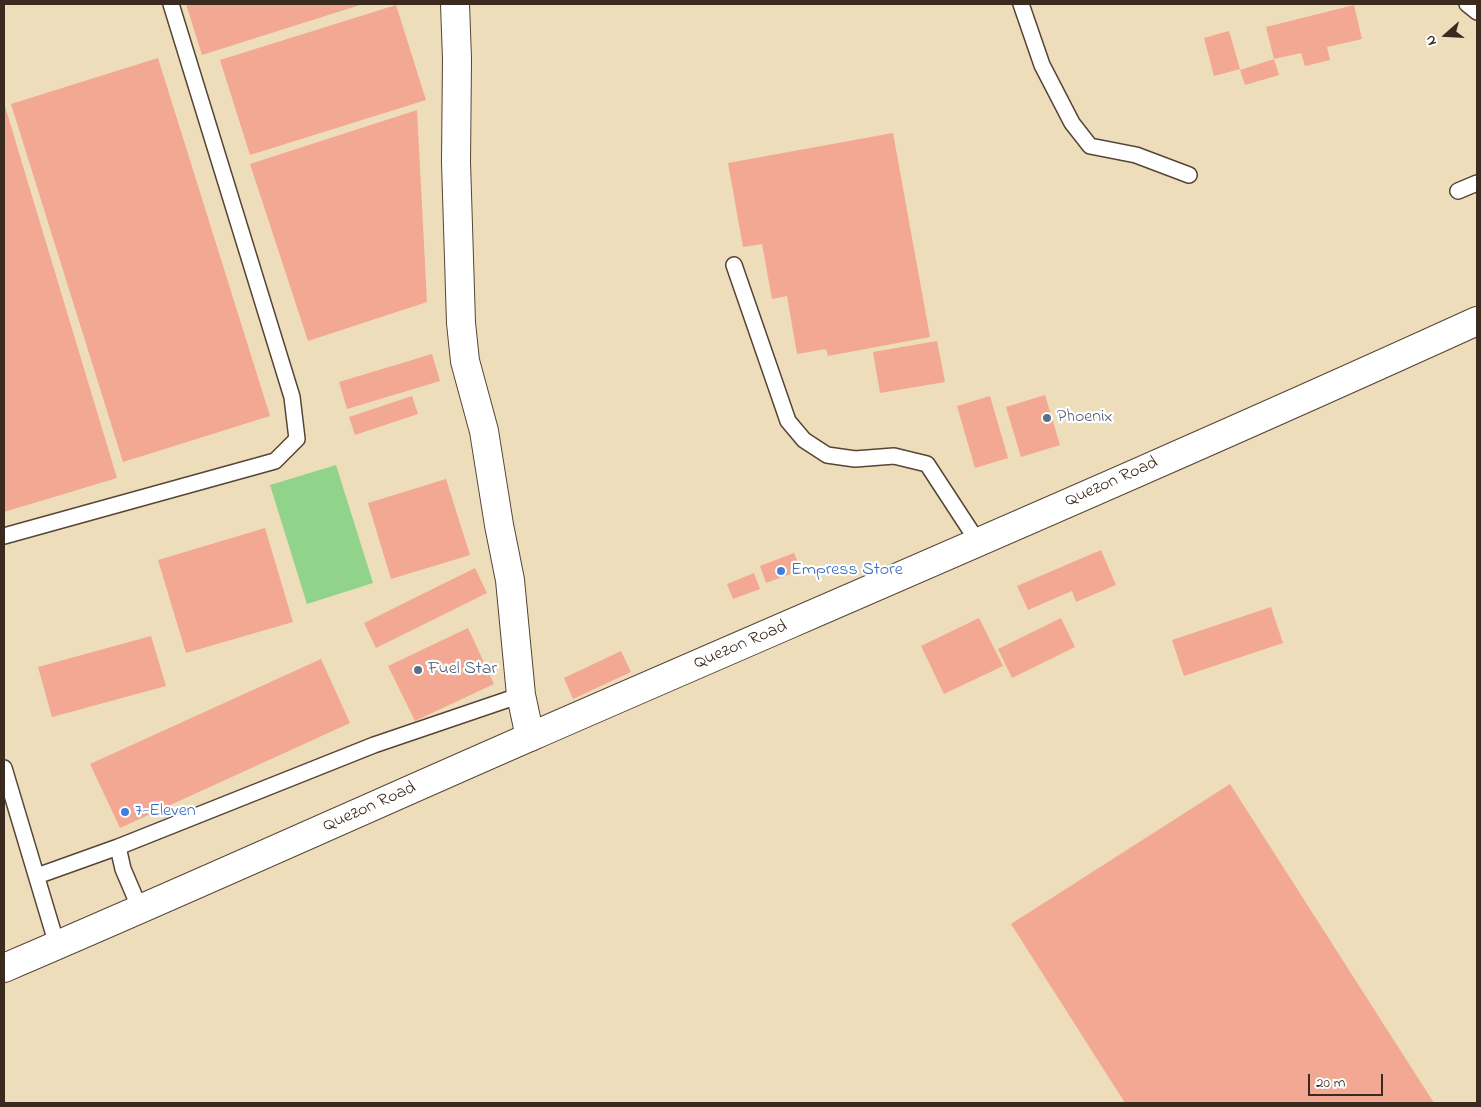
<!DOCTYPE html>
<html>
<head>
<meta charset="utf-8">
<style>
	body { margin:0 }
	#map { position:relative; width:1481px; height:1107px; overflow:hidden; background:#edddba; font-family:"Indie Flower",sans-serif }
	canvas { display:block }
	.frame { position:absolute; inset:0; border:5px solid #3b2a1e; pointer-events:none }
	.north { position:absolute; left:1421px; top:10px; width:50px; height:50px; -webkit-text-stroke:4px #fff; paint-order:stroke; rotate:251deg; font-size:14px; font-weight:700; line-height:20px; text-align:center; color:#3b2a1e }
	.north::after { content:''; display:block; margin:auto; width:18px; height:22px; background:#3b2a1e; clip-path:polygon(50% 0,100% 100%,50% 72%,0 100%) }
	.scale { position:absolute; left:1308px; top:1074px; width:75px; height:22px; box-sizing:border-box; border:2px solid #3b2a1e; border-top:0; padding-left:6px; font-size:15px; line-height:18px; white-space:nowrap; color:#3b2a1e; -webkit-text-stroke:4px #fff; paint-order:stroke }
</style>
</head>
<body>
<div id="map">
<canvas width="1481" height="1107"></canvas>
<div class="frame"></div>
<div class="north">N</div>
<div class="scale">20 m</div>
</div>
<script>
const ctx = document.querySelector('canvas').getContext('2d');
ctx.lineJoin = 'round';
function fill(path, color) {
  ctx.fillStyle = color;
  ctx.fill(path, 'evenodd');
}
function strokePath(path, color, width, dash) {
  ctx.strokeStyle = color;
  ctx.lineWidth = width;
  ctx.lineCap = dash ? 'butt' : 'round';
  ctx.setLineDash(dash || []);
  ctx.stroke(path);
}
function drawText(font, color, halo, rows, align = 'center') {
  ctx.font = font + ' "Indie Flower",sans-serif';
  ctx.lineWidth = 4.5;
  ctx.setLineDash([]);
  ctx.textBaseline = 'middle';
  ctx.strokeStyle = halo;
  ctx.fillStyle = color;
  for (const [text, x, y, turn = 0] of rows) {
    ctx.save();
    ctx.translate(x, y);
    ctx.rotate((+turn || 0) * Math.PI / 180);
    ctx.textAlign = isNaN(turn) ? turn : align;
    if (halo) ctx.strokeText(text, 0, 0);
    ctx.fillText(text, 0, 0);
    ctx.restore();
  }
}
const green = new Path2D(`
	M336 465 373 583 307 604 270 485Z`);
const building = new Path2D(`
	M186 4H363L202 55Z
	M396 5 426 100 250 155 220 60Z
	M1354 5 1362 39 1327 47 1330 60 1305 66 1301 53 1274 59 1279 75 1245 85 1240 70 1274 59 1266 27Z
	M1229 31 1240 69 1214 76 1204 38Z
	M158 58 270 416 123 462 11 104Z
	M4 103 117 478 4 512Z
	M417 110 427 302 308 341 250 164Z
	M893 133 930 337 828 356 826 349 797 354 787 296 772 299 762 244 743 247 728 163Z
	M937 341 945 382 880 393 873 352Z
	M432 354 440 381 347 409 339 382Z
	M1045 395 1060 445 1021 457 1006 407Z
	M412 396 418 414 355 435 349 417Z
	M990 396 1008 458 975 468 957 406Z
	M446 479 470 555 391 579 368 503Z
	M265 528 293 622 186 653 158 560Z
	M1101 550 1116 585 1076 602 1072 591 1028 610 1017 586Z
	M794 553 801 570 766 583 760 566Z
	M475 568 487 593 376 648 364 623Z
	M754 573 760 589 733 599 727 584Z
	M1271 607 1283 643 1184 676 1172 640Z
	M979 618 1003 666 944 694 921 646Z
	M1061 618 1075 647 1012 678 998 649Z
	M468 628 494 684 415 721 388 666Z
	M151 636 166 686 52 717 38 667Z
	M621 651 631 672 573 699 564 678Z
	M321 659 350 723 120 828 90 764Z
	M1230 784 1434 1103H1125L1011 924Z`);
const lane = new Path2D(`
	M1021 4 1042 65 1072 123 1090 146 1136 155 1189 175
	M1467 4 1477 12
	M1458 191 1477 183
	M734 265 788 421 804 440 827 455 855 459 894 456 927 464 978 542
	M4 536 275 461 297 439 292 397 171 4
	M4 768 57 945
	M37 876 118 847
	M140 909 123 869 118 847 374 745 521 695`);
const street = new Path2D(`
	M455 4 457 59 456 162 461 323 465 361 484 431 499 525 510 580 521 695 530 737`);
const secondary = new Path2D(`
	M4 968C180 893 354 814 530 737 846 599 1163 464 1477 321`);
const markers = [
	[1047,418,5,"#5c6f8a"],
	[781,571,5,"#3f7fe0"],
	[418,670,5,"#5c6f8a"],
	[125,812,5,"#3f7fe0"]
];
const serviceNames = [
	["Phoenix",1057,418],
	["Fuel Star",428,670]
];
const streetNames = [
	["Quezon Road",1112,483,-24],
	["Quezon Road",741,646,-23],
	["Quezon Road",370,808,-24]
];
const shopNames = [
	["Empress Store",791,571],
	["7-Eleven",135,812]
];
fill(green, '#91d38b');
fill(building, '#f3a893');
strokePath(lane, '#564535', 18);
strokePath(street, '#564535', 30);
strokePath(secondary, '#564535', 30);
strokePath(lane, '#fff', 15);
strokePath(street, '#fff', 28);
strokePath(secondary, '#fff', 28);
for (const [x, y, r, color] of markers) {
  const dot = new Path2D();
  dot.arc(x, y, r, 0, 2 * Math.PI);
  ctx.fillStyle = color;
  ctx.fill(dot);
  strokePath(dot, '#fff', 2);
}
drawText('18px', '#4e5e75', '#fff', serviceNames, 'left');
drawText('18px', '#3b2a1e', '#fff', streetNames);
drawText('18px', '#366cbe', '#fff', shopNames, 'left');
</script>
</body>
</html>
